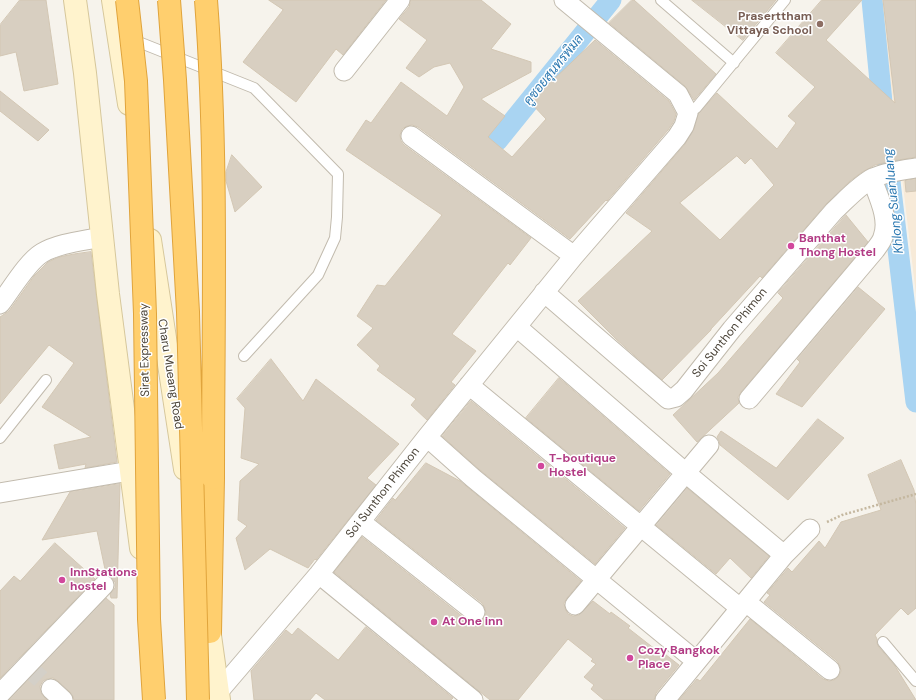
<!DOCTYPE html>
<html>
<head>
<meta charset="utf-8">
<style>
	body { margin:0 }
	canvas { display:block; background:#f6f3ec }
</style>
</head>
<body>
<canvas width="916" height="700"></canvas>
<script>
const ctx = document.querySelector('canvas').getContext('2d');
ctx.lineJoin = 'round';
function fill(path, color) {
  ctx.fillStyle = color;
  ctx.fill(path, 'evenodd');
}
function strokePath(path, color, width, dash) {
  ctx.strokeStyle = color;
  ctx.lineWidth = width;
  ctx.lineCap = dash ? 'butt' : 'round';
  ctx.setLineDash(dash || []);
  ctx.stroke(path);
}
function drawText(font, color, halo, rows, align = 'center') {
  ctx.font = font + ' "DM Sans",Sarabun,sans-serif';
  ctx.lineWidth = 3;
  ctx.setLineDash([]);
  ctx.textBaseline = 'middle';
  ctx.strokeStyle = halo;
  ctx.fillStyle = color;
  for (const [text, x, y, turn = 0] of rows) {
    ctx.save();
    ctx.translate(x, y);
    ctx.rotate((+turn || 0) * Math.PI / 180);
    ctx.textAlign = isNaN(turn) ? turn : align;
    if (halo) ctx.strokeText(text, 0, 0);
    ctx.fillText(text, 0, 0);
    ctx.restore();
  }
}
const commercial = new Path2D(`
	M881 0H916V295Z`);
const canal = new Path2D(`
	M872 0 889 173 916 402
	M497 141 611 0`);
const building = new Path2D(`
	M20 0H46L58 84 24 91 16 52 0 56V25Z
	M269 0H386L343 55 336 49 296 102 243 62 283 10Z
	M411 0H481L511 24 491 49 531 62V72L481 99 505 116 488 137 512 157 546 119 530 102 595 40 669 101 676 114 674 121 668 130 607 201 606 200 570 239 418 127 412 125 407 126 402 129 400 135 401 141 404 145 531 238 510 265 508 263 452 334 476 351 451 382 455 385 427 420 411 405 416 399 377 370 380 366 357 345 373 328 357 316 377 285 385 286 442 215 346 150 366 120 371 123 401 82 447 116 464 87 450 63 434 67 419 77 406 68 427 40 399 19 409 7Z
	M632 0H634L716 74 694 100 685 86 609 23Z
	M692 0H776L743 40Z
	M822 0H862L826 40 895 103 883 0H916V157L892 161 875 165 862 172 850 181 826 204 762 278 760 276 711 329V330L662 380 616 339 578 301 652 231 626 213 685 144 694 129 698 114 717 93 777 149 796 123 788 116 815 87 776 53ZM737 156 745 164 751 158 774 185 720 240 680 203Z
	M0 91 49 130 38 141 0 111Z
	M232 155 262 187 235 212 226 181V172Z
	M916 179V191L906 192 905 181Z
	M846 215 868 242 741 392 738 397 739 403 697 442 673 415 718 373 783 298 778 293Z
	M91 252 117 462 85 468 86 464 59 469 54 445 91 437 42 407 74 363 49 345 0 404V317L9 311 34 276 48 262 59 257 74 254Z
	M858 287 885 309 802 407 776 394 800 362 797 359Z
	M271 359 303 401 316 379 399 444 367 478 376 485 316 560 315 559 308 568 270 549 245 570 236 538 247 526 238 520 240 481 259 464 241 458 245 408 237 399Z
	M559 378 670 474 639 511 526 418Z
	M471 401 625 528 595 564 480 470 442 436Z
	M818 419 844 438 788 500 720 445 719 441 717 437 721 431 776 468Z
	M901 460 914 490 916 506V608L908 615 901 608 875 635 877 639V643L878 646 895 666 916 700H679L697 679 700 681 750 619 823 679 829 681 834 680 838 677 841 671 840 666 837 661 764 602 770 595 767 593 788 568 792 572 819 541 825 548 841 522 881 510 868 475Z
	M426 463 460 481 581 581 567 598 564 603 565 608 568 614 573 616 579 615 593 601 610 614 611 612 630 626 628 628 660 653 661 651 679 665 656 693 654 700H604L591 689 594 685 584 677 596 664 591 661 593 659 568 639 518 700H490L334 572 362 537 468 621 474 623 479 622 483 619 486 613 485 608 482 603 376 520 393 498 395 500Z
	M120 484 117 598H111L110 594 115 588V582L111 577 106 574 97 531 42 540 70 492Z
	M687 488 769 556 751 578 730 558 716 574 656 525Z
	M55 543 95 579 0 678V591L14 576 20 581Z
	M106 598 114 605V700H74L73 696 70 692 58 681 53 678 47 679 43 681 40 686 41 693 47 700H9Z
	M366 627 453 698 451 700H325L316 693 310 700H254L251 671 286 630 292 635 298 628 338 660Z`);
const streetTunnel = new Path2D(`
	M27 666 51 689`);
const path = new Path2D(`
	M827 522 842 515 916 494`);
const lane = new Path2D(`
	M661 0 734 63
	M131 39 254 88 338 174 337 217 335 238 318 275 244 356
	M688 113 696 108 785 0
	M0 438 46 380
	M883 642 916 681`);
const street = new Path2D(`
	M344 71 400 0
	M411 136 574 256
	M544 292 668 399 676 397 684 390 732 329 834 211C846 200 858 186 873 178 886 172 902 170 916 168
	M0 304C11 290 27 262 42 253 59 243 83 241 102 237
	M517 327 687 474 784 555
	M469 385 740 608
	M749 399 875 250C878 246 882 241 883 237 890 219 878 196 872 179
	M427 437 473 478 696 661
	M0 493 130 471
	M361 522 475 612
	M319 574 473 700
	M746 602 830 670
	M575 605 709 445
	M51 689 63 700
	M219 691 319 574 427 437 574 256 677 137 684 126 688 113 678 94 564 0
	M0 694 104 585
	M665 700 784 555 810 529`);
const secondary = new Path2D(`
	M75 0 85 73 108 294 141 548
	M113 0 129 104
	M150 240 185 469
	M207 614 219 700`);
const highway = new Path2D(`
	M210 632 213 478`);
const highwayBridge = new Path2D(`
	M127 0 136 81 145 314 149 619 154 700
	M169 0 175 80 188 312 198 700
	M206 0C218 159 213 319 213 478`);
const markers = [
	[820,24,4,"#8d6e63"],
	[791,246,4,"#d1479c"],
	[541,466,4,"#d1479c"],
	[62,580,4,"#d1479c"],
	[434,622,4,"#d1479c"],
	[630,658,4,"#d1479c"]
];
const educationNames = [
	["Praserttham",812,17],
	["Vittaya School",812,31]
];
const hotelNames = [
	["Banthat",799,239],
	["Thong Hostel",799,253],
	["T-boutique",549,459],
	["Hostel",549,473],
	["InnStations",70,573],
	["hostel",70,587],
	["At One inn",442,622],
	["Cozy Bangkok",638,651],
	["Place",638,665]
];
const streetNames = [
	["Soi Sunthon Phimon",730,333,-51],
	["Sirat Expressway",145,350,-91],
	["Charu Mueang Road",170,374,81],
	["Soi Sunthon Phimon",383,493,-52]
];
const waterNames = [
	["คูซอยสุนทรพิมล",554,70,-51],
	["Khlong Suanluang",894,201,-96]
];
fill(commercial, '#f7ead8');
strokePath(canal, '#a9d4f2', 21);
fill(building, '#d8cfc1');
strokePath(building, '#d3c7b4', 1);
strokePath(streetTunnel, '#d4d0c8', 19, [19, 10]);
strokePath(lane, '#c2bbae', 12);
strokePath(street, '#c2bbae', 21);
strokePath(secondary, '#d6c79b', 24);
strokePath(highway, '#e0a43c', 24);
strokePath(path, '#c4b79f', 2.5, [2, 2]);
strokePath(lane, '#fff', 10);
strokePath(street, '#fff', 19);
strokePath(secondary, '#fff3cd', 22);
strokePath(highway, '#ffcf6e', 22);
strokePath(highwayBridge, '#e0a43c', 24, []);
strokePath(highwayBridge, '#ffcf6e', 22);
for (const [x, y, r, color] of markers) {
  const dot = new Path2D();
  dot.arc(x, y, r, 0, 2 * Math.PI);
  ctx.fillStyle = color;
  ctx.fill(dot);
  strokePath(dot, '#fff', 1.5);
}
drawText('bold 12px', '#785e54', '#fff', educationNames, 'right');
drawText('bold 12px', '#b23c85', '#fff', hotelNames, 'left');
drawText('12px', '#4b4439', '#fff', streetNames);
drawText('italic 13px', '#2e7ab2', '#fff', waterNames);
</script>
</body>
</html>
